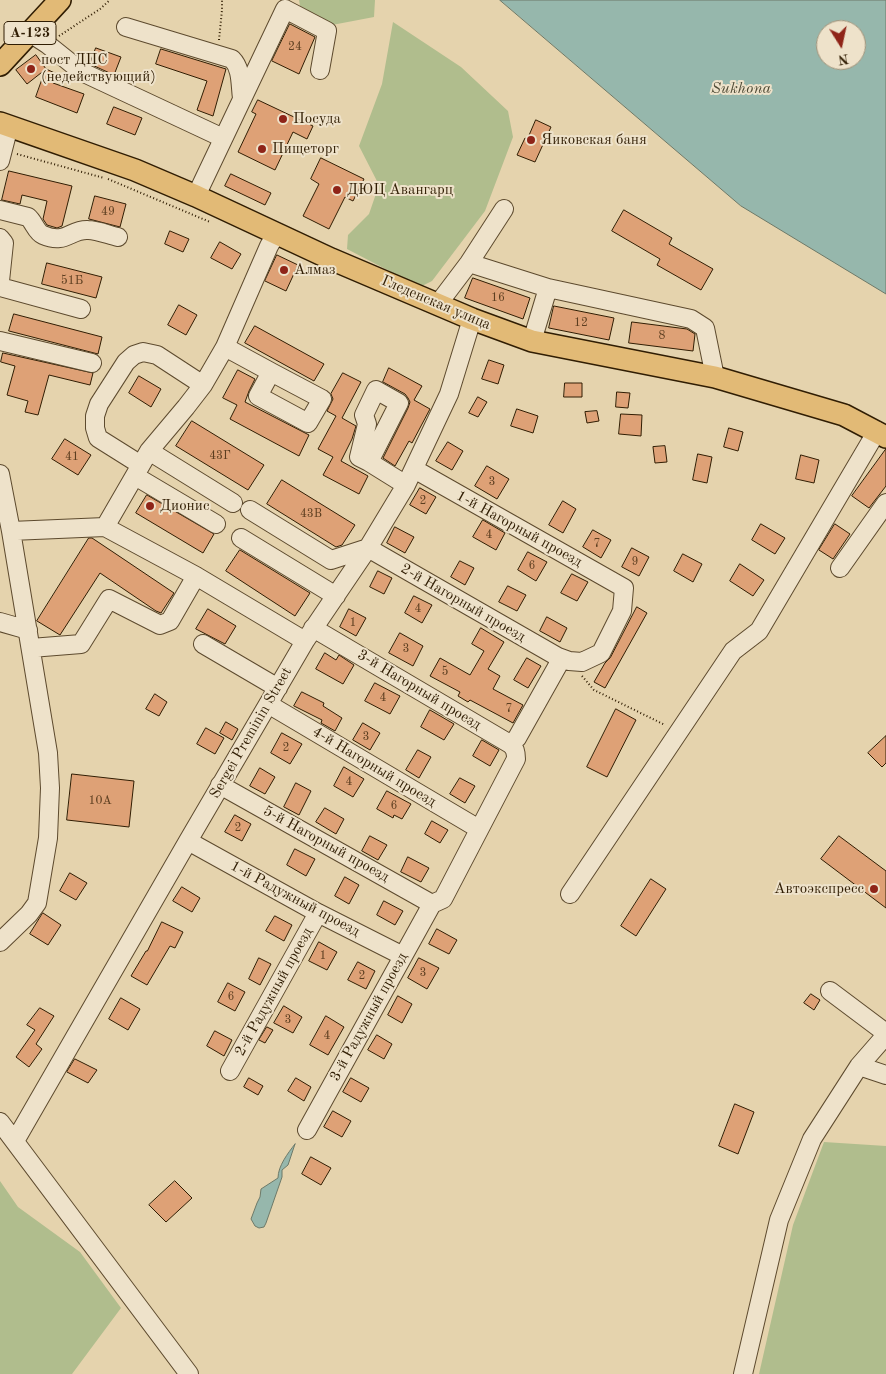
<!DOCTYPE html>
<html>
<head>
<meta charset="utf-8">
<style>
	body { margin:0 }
	#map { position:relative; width:886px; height:1374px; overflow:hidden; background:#e5d3ad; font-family:"Old Standard TT",serif }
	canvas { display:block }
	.north { position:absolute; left:816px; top:20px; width:50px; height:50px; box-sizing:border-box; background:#eee2ca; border:1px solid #a2937a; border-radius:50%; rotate:170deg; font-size:14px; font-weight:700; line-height:20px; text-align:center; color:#301d03 }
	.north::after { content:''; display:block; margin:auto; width:18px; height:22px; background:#8f2418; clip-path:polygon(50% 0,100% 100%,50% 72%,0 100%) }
</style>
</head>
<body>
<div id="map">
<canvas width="886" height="1374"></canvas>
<div class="north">N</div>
</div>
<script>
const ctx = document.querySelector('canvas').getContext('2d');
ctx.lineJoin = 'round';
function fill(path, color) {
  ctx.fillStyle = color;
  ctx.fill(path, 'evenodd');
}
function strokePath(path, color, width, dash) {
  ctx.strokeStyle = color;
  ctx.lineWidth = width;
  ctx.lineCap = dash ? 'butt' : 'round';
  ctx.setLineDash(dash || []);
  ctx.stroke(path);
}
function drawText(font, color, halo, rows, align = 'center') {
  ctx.font = font + ' "Old Standard TT",serif';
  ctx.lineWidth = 4;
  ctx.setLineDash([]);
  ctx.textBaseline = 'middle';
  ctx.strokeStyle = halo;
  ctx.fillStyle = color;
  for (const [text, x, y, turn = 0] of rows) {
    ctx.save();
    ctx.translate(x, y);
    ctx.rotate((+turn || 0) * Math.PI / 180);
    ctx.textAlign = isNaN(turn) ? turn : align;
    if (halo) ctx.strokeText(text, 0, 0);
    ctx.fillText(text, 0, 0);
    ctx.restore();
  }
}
const green = new Path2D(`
	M299 0H375L374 17 332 25 300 6Z
	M393 22 461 67 508 111 513 137 485 211 432 281 420 287 347 249 348 235 369 214 379 185 359 146 382 84Z
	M824 1142 886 1146V1374H759L793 1225Z
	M0 1181 18 1207 80 1252 121 1308 72 1374H0Z`);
const water = new Path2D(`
	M500 0H886V294L741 206ZM826 30H856V60H826Z
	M295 1144 288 1165 282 1170V1177L266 1223 264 1227 259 1228 255 1226 251 1219 257 1203 260 1197 261 1189 278 1178C278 1166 288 1153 295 1144Z`);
const building = new Path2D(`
	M290 24 315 37 299 74 272 61Z
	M96 48 121 57 114 75 90 64Z
	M161 49 226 69 213 116 197 110 207 81 156 64Z
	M36 55 46 69 27 84 16 70Z
	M46 69 57 74 53 83 84 94 77 113 36 97Z
	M258 100 313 126 307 139 293 132 275 170 238 152 256 114 252 112Z
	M114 107 142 118 135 135 107 124Z
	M536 120 551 127 535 162 517 155 525 138 527 139Z
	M321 158 364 179 353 201 345 197 329 229 303 216 319 184 311 179Z
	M9 171 72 186 62 226 57 228 47 225 43 219 47 201 22 195 20 204 2 200Z
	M231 174 271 193 265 205 225 186Z
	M95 196 126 204 120 227 89 219Z
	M624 210 672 238 669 244 713 269 701 290 657 265 660 259 612 231Z
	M170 231 189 239 183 252 165 244Z
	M220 242 241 254 232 269 211 258Z
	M277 255 298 265 286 291 265 281Z
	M47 263 102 277 96 298 42 284Z
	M473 278 530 298 523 319 465 298Z
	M179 305 197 315 186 335 168 325Z
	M554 306 614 318 609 340 549 328Z
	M14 314 102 337 98 354 9 331Z
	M632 322 687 329 695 334 693 351 629 343Z
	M255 326 324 364 314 381 245 343Z
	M3 353 93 373 90 385 49 375 38 415 25 412 28 401 7 395 15 366 1 362Z
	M489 360 504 365 498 384 482 379Z
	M389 368 422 386 414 400 430 409 412 443 409 441 395 466 383 458 408 408 410 402 408 398 405 394 383 382Z
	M238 370 255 379 249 391 245 402 309 435 299 456 230 419 237 405 223 398Z
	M343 373 361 382 342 418 356 426 352 439 341 461 368 476 359 494 323 475 333 457 318 449 336 416 327 411 333 399 331 394Z
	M139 376 161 389 151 407 129 393Z
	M565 383H582V397H564Z
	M617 392 630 393 628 408 616 407Z
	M478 397 487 402 478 417 469 413Z
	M517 409 538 416 533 433 511 426Z
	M597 411 599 421 587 423 585 412Z
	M621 414 642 415 641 436 619 434Z
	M192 421 264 465 248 490 176 446Z
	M729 428 743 432 738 451 724 447Z
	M65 439 91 455 78 475 52 459Z
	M448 442 463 451 452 470 436 461Z
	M665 446 667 462 655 463 653 447Z
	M886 449V486L869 508 852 496Z
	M698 454 712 457 707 483 693 480Z
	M801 455 819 460 814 483 796 479Z
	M487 466 509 479 497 499 475 486Z
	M282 480 355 525 342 545 336 547 267 504Z
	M420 488 436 497 426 514 410 505Z
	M147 495 214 534 203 553 136 513Z
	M563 501 576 509 563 533 549 525Z
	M483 520 505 533 496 550 473 537Z
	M761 524 785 538 775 554 752 540Z
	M835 524 850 534 833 559 819 550Z
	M395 527 414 537 405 553 387 543Z
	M593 530 611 540 601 558 583 547Z
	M89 538H92L113 552 174 593 161 613 156 611 100 573 60 635 37 621Z
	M632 548 649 557 639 576 622 567Z
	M240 550 310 593 295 616 226 571Z
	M528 552 547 562 536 581 518 570Z
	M683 554 702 564 693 582 674 571Z
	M460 561 474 568 465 585 451 577Z
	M740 564 764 580 753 596 730 581Z
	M378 571 392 578 384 594 370 587Z
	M572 574 588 582 577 601 561 593Z
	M508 586 526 595 517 611 499 602Z
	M414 596 432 605 422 623 405 613Z
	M637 607 647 613 605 688 594 682 605 663 610 658Z
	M208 609 236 626 225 644 196 629Z
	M349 609 366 618 356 636 340 627Z
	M547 617 567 628 560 642 540 631Z
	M481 628 504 642 488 669 500 676 493 689 523 705 513 723 470 700 468 702 458 696 460 692 430 676 440 658 470 675 484 651 472 644Z
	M400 633 423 646 413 666 389 653Z
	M325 653 336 660 339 655 354 665 343 684 316 669Z
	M527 658 541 666 528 688 514 680Z
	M375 683 400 696 390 714 365 701Z
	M302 692 324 703 323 706 342 718 335 731 321 723 322 720 294 706Z
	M155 694 167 702 159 716 146 709Z
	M616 709 636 720 607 777 587 767Z
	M430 710 454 724 444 740 421 727Z
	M226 722 238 729 232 740 220 733Z
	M363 723 380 733 370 750 353 740Z
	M206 728 224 738 215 754 197 744Z
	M282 733 302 744 290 764 271 753Z
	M886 736V763L882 767 868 753Z
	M482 740 499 750 490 766 473 756Z
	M418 750 431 757 419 778 406 770Z
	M344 767 364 779 353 797 334 786Z
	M260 768 275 777 265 794 250 786Z
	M72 774 134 781 129 827 67 820Z
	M460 778 475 786 465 803 450 794Z
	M296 783 311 791 299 815 284 807Z
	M387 791 411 804 402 819 394 815 393 818 377 809Z
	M325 808 344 819 336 834 316 822Z
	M235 815 251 824 242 841 225 832Z
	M432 821 448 830 440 843 425 834Z
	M370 836 387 845 378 860 362 851Z
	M839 836 886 871V908L821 859Z
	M295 849 315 859 306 876 287 865Z
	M408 857 429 868 421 882 401 872Z
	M70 873 87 883 76 900 60 891Z
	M345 877 359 885 349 904 335 896Z
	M651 879 666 889 636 936 621 926Z
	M182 887 200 898 192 912 173 901Z
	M384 901 403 911 395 925 377 915Z
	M43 913 61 925 48 945 30 934Z
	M275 916 292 925 284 941 266 931Z
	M162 922 183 932 175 948 170 946 147 985 131 976 146 951H147Z
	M437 929 457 940 449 954 429 944Z
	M319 942 337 952 327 970 309 961Z
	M259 958 271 964 260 985 249 979Z
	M419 958 439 968 427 989 408 978Z
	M358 962 375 971 366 989 348 980Z
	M228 983 245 992 235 1011 218 1002Z
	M811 994 820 1000 814 1010 804 1003Z
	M398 996 412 1004 402 1023 388 1015Z
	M121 998 140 1009 128 1030 109 1019Z
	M284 1006 302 1017 293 1033 274 1023Z
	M40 1008 54 1016 36 1044 42 1049 29 1067 16 1057 35 1030 27 1025Z
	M326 1016 344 1027 328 1055 310 1045Z
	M267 1027 273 1030 265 1043 259 1040Z
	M215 1031 232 1040 224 1056 207 1046Z
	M377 1035 392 1044 384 1059 368 1050Z
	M75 1059 97 1070 88 1083 67 1072Z
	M249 1078 263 1086 258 1095 244 1087Z
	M296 1078 311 1087 304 1101 288 1091Z
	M351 1078 369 1088 361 1102 343 1092Z
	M735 1104 754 1112 738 1154 719 1146Z
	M333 1111 351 1121 342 1137 324 1127Z
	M311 1157 331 1168 321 1185 302 1174Z
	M175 1181 192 1198 166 1222 149 1205Z`);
const path = new Path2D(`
	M59 36 100 9 110 0
	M219 40 222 10V0
	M17 154 104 178
	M108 179 210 222
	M582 676 594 690 665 725`);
const minor = new Path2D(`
	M126 27 232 59C242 69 240 85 242 98
	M30 33 47 44 82 72 223 138
	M0 161 9 126
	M196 196 285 9 327 31 320 70
	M0 210 28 217C34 222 36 232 43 235 66 245 70 229 88 230 97 230 109 235 118 237
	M0 238 4 243 0 281
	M469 263 548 288 691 319 705 328 715 377
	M0 287 81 309
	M438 304 469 263 504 209
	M0 341 92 363
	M532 341 548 288
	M225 347 271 372 258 396 308 423 322 399 271 372
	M149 451 233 503
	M369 462 359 457 367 424 364 415 376 390 399 403 369 462 406 485
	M141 465 98 438 95 428V416L99 404 126 362 134 355 143 352 157 355 203 385
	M0 474 11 531 48 753 50 788 48 838 37 903 29 914 0 942
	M135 476 216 524
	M250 510 331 560 368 548 558 657 569 661 582 662 601 653 622 611 624 588 414 469
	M105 527 149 451 186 407 203 385 225 347 269 246 276 234
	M11 531 105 527 196 576 305 641
	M241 538 336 596
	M840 568 886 503
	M0 622 28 630
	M313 628 510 744C515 748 516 752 516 759L443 899 432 904
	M203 644 278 688
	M31 648 81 644 109 599 160 625 170 621 196 576
	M268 704 479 829
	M510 744 517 738 558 665V657
	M220 785 432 904
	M188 841 318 913 403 956
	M570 894 733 651 759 631 877 431
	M830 991 886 1033
	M859 1066 886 1075
	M230 1071 318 913
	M0 1122 189 1374
	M307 1130 432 904
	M15 1141 188 841 305 641 368 548 406 485 449 394 472 319
	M743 1374 779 1220 812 1139 859 1066 886 1035`);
const major = new Path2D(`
	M0 65 60 0
	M0 123 135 170 196 196 331 259 472 319 532 341 715 377 844 415 886 437`);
const markers = [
	[31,69,5,"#8f2418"],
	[283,119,5,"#8f2418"],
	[531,140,5,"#8f2418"],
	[262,149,5,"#8f2418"],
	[337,190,5,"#8f2418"],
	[284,270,5,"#8f2418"],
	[150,506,5,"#8f2418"],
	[874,889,5,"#8f2418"]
];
const numberNames = [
	["24",295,47],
	["49",108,212],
	["51Б",72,281],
	["16",498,298],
	["12",581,323],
	["8",662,336],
	["43Г",220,456],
	["41",72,457],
	["3",492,482],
	["2",423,501],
	["43В",311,514],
	["4",489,535],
	["7",597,544],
	["9",635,562],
	["6",532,566],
	["4",418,609],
	["1",353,623],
	["3",406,649],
	["5",445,672],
	["4",383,698],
	["7",509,709],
	["3",366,737],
	["2",286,748],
	["4",349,782],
	["10А",100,801],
	["6",394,806],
	["2",238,828],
	["1",323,956],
	["3",423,973],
	["2",362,976],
	["6",231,997],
	["3",288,1020],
	["4",327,1036]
];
const shields = [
	[30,33,52]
];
const shieldNames = [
	["А-123",30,33]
];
const poiNames = [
	["пост ДПС",41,60],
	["(недействующий)",41,77],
	["Посуда",293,119],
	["Яиковская баня",541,140],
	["Пищеторг",272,149],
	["ДЮЦ Авангарц",347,190],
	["Алмаз",294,270],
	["Дионис",160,506],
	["Автоэкспресс",864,889,"right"]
];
const streetNames = [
	["Гледенская улица",436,303,23],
	["1-й Нагорный проезд",519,529,29],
	["2-й Нагорный проезд",463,603,30],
	["3-й Нагорный проезд",419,690,31],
	["Sergei Preminin Street",251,733,-60],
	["4-й Нагорный проезд",374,767,31],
	["5-й Нагорный проезд",326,844,29],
	["1-й Радужный проезд",295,899,28],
	["2-й Радужный проезд",274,992,-61],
	["3-й Радужный проезд",369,1017,-61]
];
const waterNames = [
	["Sukhona",741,89]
];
fill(green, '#b0bd8d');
fill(water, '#96b7ac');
strokePath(water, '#6d7968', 1);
fill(building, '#dea176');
strokePath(building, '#301d03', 1);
strokePath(minor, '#5d4a2e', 20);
strokePath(major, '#301d03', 24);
strokePath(path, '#301d03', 2, [1, 2.5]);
strokePath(minor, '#eee2ca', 18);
strokePath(major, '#e2ba76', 21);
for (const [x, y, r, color] of markers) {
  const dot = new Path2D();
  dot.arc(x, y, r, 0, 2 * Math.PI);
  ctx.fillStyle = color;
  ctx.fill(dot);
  strokePath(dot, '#eee2ca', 2);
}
drawText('12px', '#5c3e20', null, numberNames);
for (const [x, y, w] of shields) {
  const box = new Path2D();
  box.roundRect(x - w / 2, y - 11.5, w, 23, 4);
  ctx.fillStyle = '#eee2ca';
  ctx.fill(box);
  strokePath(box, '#301d03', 1);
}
drawText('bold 14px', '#301d03', null, shieldNames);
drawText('15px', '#301d03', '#eee2ca', poiNames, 'left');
drawText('15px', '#301d03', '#eee2ca', streetNames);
drawText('italic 16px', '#4f4b36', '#eee2ca', waterNames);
</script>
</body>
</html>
